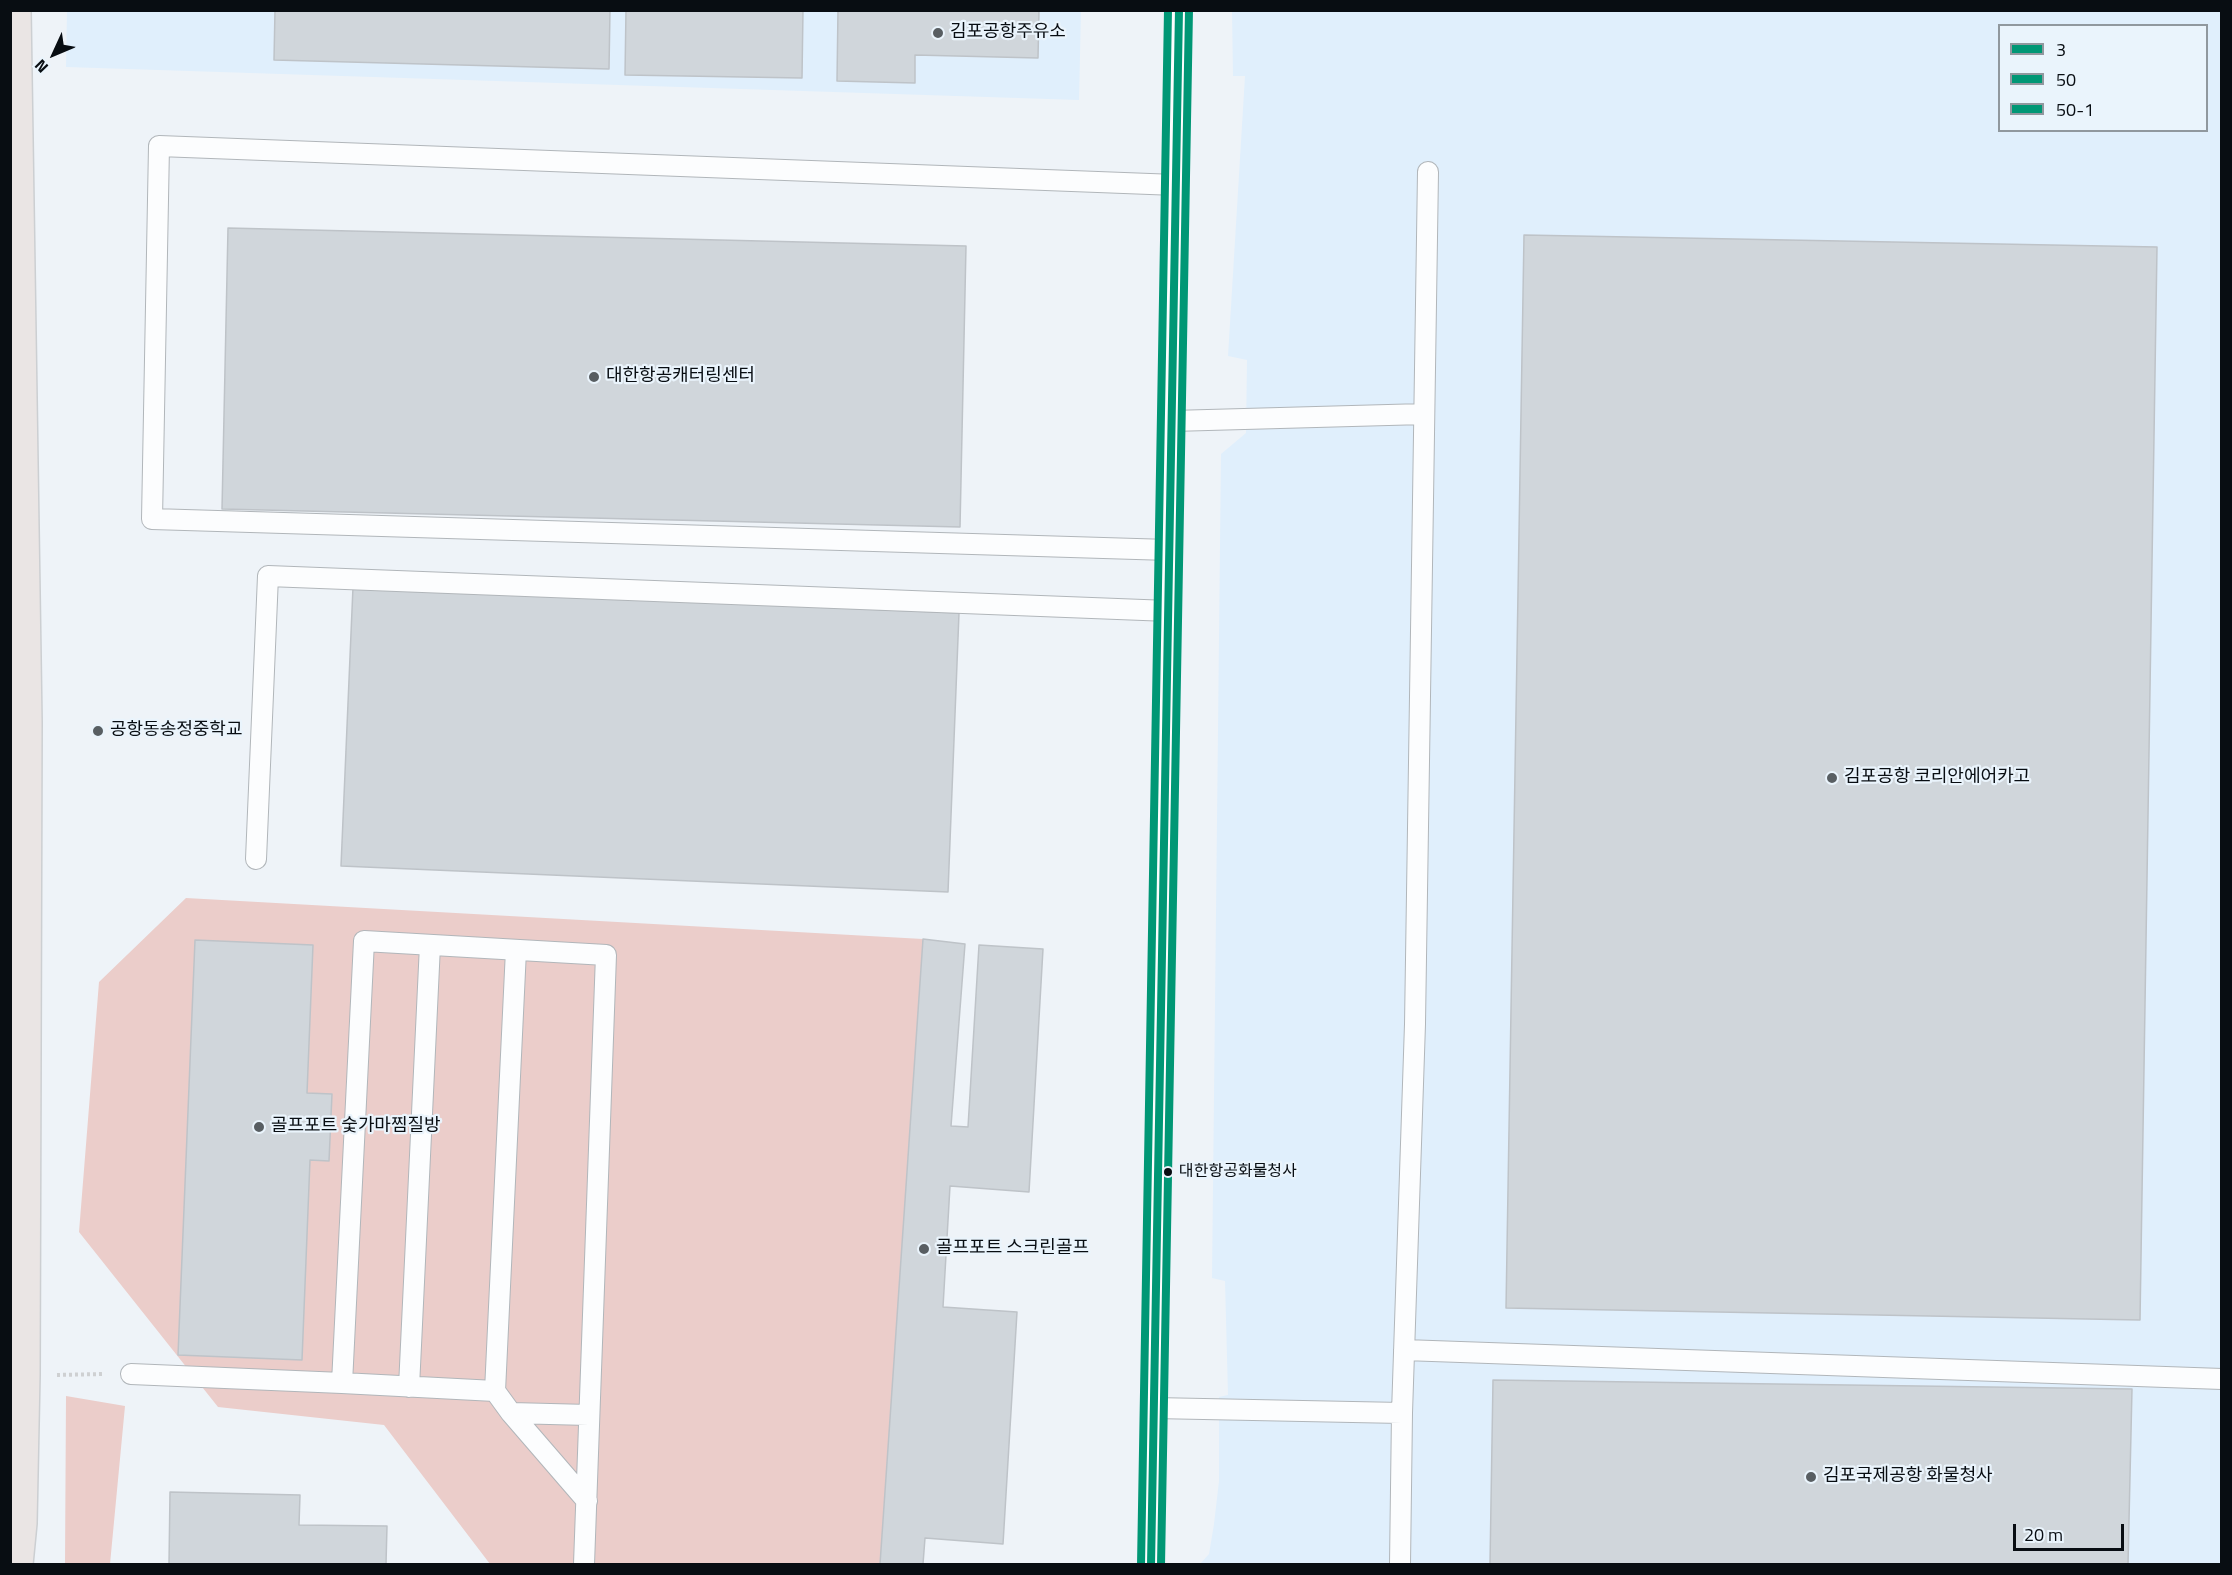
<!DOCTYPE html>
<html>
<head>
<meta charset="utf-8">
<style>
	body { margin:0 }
	#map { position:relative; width:2232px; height:1575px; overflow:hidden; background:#eef3f8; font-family:"Titillium Web",sans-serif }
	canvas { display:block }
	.frame { position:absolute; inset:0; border:12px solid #080d12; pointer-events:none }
	.legend { position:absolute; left:1998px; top:24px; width:210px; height:108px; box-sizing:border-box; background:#eaf4fc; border:2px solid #90989e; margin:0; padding:8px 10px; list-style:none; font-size:18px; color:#080d12 }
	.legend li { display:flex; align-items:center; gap:12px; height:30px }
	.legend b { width:30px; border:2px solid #90989e }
	.north { position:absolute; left:24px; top:24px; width:60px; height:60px; -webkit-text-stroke:4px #eaf4fc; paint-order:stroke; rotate:226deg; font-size:16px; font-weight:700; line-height:24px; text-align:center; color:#080d12 }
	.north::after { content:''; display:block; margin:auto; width:21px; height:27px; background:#080d12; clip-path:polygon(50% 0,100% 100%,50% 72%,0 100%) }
	.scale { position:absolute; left:2013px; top:1524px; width:111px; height:27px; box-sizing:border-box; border:3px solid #080d12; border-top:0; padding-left:8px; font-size:18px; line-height:21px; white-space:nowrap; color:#080d12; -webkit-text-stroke:4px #eaf4fc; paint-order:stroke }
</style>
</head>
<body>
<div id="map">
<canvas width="2232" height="1575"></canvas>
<div class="frame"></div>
<ul class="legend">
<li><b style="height:8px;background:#009775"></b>3</li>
<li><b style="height:8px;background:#009775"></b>50</li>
<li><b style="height:8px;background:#009775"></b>50-1</li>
</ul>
<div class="north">N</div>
<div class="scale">20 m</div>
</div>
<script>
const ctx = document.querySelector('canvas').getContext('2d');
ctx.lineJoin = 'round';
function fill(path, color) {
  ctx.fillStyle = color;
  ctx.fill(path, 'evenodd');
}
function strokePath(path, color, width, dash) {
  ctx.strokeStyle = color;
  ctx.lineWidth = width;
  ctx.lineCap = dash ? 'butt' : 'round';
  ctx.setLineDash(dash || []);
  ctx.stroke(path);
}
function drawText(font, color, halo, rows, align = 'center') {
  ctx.font = font + ' "Titillium Web","Noto Sans KR",sans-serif';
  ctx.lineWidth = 4.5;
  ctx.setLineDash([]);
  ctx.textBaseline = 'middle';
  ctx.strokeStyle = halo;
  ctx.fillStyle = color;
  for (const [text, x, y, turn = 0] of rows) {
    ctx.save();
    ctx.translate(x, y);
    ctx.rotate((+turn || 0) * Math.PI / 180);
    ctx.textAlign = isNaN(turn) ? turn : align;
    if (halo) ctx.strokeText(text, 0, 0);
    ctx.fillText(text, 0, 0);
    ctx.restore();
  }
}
const built = new Path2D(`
	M67 11H1081L1079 100 66 67Z
	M1232 11H2221V1564H1200L1209 1554 1214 1524 1219 1481V1397L1228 1395 1225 1281 1212 1278 1221 454 1246 433 1247 360 1228 356 1245 76H1233ZM2000 26H2206V130H2000Z`);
const green = new Path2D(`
	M186 898 923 939 880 1564H490L384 1425 218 1407 79 1232 99 982Z
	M66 1396 125 1406 110 1564H65Z`);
const building = new Path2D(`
	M275 10H610L609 69 274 60Z
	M626 10H803L802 78 625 75Z
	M838 10H1039L1038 58 915 55V83L837 81Z
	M228 228 966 246 960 527 222 509Z
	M1524 235 2157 247 2140 1320 1506 1308Z
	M353 587 959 613 948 892 341 866Z
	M923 939 965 944 951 1126 968 1127 979 945 1043 949 1029 1192 950 1186 943 1307 1017 1312 1003 1544 925 1538 923 1564H880Z
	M195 940 313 945 307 1093 332 1094 329 1161 310 1160 302 1360 178 1355Z
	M1493 1380 2132 1389 2128 1564H1490Z
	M170 1492 300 1495 299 1525 387 1526 386 1564H169Z`);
const path = new Path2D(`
	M57 1375 103 1374`);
const lane = new Path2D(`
	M1172 421 1424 414
	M1169 550 152 519 159 146 1176 185
	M256 859 268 576 1169 611
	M1404 1350 2222 1379
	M131 1374 342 1383
	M409 1387 430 945
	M495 1391 516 950
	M1154 1408 1402 1413
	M511 1413 587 1501
	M584 1564 606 955 364 941 342 1383 495 1391 511 1413 589 1415
	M1151 1564 1179 10
	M1400 1564 1402 1413 1415 1024 1428 172`);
const primary = new Path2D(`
	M14 10 25 722 23 1375 20 1523 16 1564`);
const bus1 = new Path2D(`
	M1151 1564 1179 10`);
const bus2 = new Path2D(`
	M1161 1564 1189 10`);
const bus3 = new Path2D(`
	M1141 1564 1168 10`);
const markers = [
	[938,33,6,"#585e62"],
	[594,377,6,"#585e62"],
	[98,731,6,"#585e62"],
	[1832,778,6,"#585e62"],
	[259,1127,6,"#585e62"],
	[1168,1172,5,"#080d12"],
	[924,1249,6,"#585e62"],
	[1811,1477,6,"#585e62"]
];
const busNames = [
	["대한항공화물청사",1179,1172]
];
const poiNames = [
	["김포공항주유소",950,33],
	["대한항공캐터링센터",606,377],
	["공항동송정중학교",110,731],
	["김포공항 코리안에어카고",1844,778],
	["골프포트 숯가마찜질방",271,1127],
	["골프포트 스크린골프",936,1249],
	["김포국제공항 화물청사",1823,1477]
];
fill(built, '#e0effc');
fill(green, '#ebcdca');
fill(building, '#d0d6db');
strokePath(building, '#bec3c8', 1.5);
strokePath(lane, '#b1b6ba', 22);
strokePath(primary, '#cccfd2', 36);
strokePath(path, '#ced0d2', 4, [3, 3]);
strokePath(lane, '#fcfdfe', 20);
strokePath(primary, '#eae5e4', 33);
strokePath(bus1, '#009775', 8);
strokePath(bus2, '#009775', 8);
strokePath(bus3, '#009775', 8);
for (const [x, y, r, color] of markers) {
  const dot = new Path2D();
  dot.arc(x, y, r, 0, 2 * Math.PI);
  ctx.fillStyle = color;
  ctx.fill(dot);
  strokePath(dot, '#eaf4fc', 2);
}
drawText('16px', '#080d12', '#eaf4fc', busNames, 'left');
drawText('18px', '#080d12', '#eaf4fc', poiNames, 'left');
</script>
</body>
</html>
